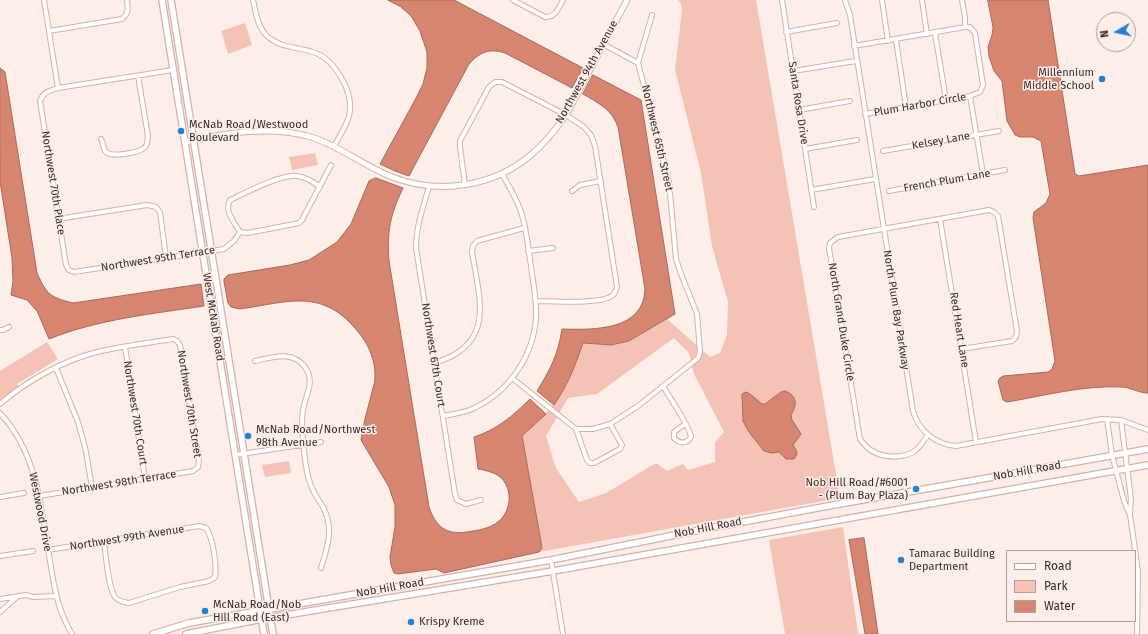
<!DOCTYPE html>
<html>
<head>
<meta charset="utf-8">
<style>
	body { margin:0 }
	#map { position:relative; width:1148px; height:634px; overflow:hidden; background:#fdeeea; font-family:"Fira Sans",sans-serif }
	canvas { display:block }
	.legend { position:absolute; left:1006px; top:550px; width:130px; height:72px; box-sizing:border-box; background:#fdeeea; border:1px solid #aea09c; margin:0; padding:5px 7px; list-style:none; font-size:12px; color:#382b27 }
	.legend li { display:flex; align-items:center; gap:8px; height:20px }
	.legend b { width:20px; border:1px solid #aea09c }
	.north { position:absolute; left:1096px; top:12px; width:40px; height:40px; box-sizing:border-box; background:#fdeeea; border:1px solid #aea09c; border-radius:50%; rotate:261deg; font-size:11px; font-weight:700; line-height:16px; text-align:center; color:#382b27 }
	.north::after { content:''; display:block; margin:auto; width:14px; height:18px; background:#2382cf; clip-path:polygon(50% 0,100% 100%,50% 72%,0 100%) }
</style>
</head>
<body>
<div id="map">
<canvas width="1148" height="634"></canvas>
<ul class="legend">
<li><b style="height:5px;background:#fff"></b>Road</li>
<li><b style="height:11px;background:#f5c3b5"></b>Park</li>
<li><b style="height:11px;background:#d68570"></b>Water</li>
</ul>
<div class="north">N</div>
</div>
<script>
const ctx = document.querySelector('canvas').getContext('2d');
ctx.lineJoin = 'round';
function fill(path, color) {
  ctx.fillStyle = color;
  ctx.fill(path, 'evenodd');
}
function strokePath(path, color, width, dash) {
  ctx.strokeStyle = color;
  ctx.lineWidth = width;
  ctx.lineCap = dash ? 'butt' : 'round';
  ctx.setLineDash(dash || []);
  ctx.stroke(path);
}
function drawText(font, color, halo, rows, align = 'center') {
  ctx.font = font + ' "Fira Sans",sans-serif';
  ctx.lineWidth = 3;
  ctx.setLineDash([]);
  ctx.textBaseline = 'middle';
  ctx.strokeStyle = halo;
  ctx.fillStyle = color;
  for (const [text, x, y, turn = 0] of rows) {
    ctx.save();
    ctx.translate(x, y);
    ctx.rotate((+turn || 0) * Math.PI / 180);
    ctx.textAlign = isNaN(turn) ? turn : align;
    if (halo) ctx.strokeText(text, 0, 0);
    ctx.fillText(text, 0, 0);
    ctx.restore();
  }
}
const green = new Path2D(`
	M678 0H756L840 498 539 552 542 548 540 536 522 436C555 408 571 384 583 343 623 349 634 339 667 319L710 357 720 353 727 335 728 302 712 246 701 173 675 70 682 10 681 3ZM674 338 689 353 694 374 724 432 715 442V462L688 470 683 464 667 471 656 463 606 493 579 502 556 468 546 436 568 398 597 394Z
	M245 23 252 45 228 54 221 31Z
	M315 153 318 165 292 170 289 157Z
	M47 342 58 359 17 384 19 388 0 400V371Z
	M289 461 291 473 265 477 262 465Z
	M843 527 858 634H785L769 540Z`);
const water = new Path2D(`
	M388 0H454L583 68 572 88 505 53C489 48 480 52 469 64L409 176 395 171 380 164 415 100 423 84 427 68V52L420 31 411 16 401 7Z
	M988 0H1048L1075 174 1079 176 1148 165V393C1138 393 1130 387 1121 387 1084 385 1043 396 1007 402L1003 400 998 381 1000 378 1003 376 1048 372 1052 369 1055 361 1033 218 1034 212 1046 203 1050 194 1041 141 1033 137H1020L1015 135 1007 121 1002 81 994 71 989 56 988 47 992 35 993 28Z
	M0 68 5 72 37 273C47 295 50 297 73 303L201 284 204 306C152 314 99 319 49 339L37 311 27 300 11 295 13 281 12 258 0 181Z
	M593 75 641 100 675 314 629 341 611 345 583 343C575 367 568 384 554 405L537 391C550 370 558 355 562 329 593 330 644 331 645 289L618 127C612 109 598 103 583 94Z
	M376 178 403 188C390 215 387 231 389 261L429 507C436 527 446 535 467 532 478 530 490 529 499 521 512 510 513 487 499 476 493 472 485 470 478 469L474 437C496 430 513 416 530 399L546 414 522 436 540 536 542 548 539 552 444 573 436 569 398 574 394 573 391 565 390 557 395 527V505L389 487 361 440C363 425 367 411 371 396 372 390 375 384 375 378 376 362 369 345 359 333 323 287 289 302 240 309L231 307 228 303 224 282V279L228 275 290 265 309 260 337 242 351 224 369 181Z
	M785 391C798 396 797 405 791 415L792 420 801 434 793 445 796 450 797 454 794 459H786L779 452 772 453 764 451 749 432 743 421 742 394 746 392 750 394 762 404H765L781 392Z
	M864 538 878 634H865L849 540Z`);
const minor = new Path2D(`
	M44 0 58 88
	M253 0C256 13 257 26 267 36 280 48 298 47 313 52 335 59 355 93 349 116 346 127 339 137 334 146
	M513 0 545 17C556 17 558 9 563 0
	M782 0 814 207
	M845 0 850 15 913 411C919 431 935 444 956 446L1102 419 1121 420 1148 430
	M882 0 888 41
	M922 0 927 34
	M962 0 965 17V27
	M49 31 122 19C129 13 128 9 127 0
	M786 32 837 23
	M935 33 946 100
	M896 40 906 107
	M603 44 638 63
	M854 46 965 27H970L975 33 983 85 980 92 970 96 865 114
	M173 70 58 88C49 91 43 92 40 101L66 265 69 270 74 272 224 249 234 241 240 232
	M793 71 856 61
	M970 96 983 174
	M799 110 850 101
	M101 139C103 142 103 148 105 151 110 158 138 153 144 148 148 145 147 141 148 136L138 76
	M805 149 857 140
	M883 151 999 131
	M465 185 460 147V141L489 87 495 82H502L566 115 584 127 591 135 595 146 617 287C616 290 615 293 613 295 602 305 552 301 536 301
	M320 187C313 182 306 177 297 176 281 174 245 193 230 200 224 211 234 222 240 232L248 233 299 223 302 220 331 165
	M429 187C423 207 416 227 416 248L455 494 457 500 466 504 481 500
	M811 190 875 179
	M572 191 580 185 601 181
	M889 191 1005 170
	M58 219 147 205 156 207 160 212 166 258
	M940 219 976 442
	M528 251 553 248
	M0 330H3L9 327
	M125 347 145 479
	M255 361C272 357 293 350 305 367 316 382 305 396 303 410 302 416 302 423 302 429 304 446 304 466 310 483 313 492 318 499 323 507 334 528 328 546 321 568
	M434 363C496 345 480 301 472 252L473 246 477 241 524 228
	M56 368 78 422 85 447 92 487
	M512 378 576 429H593L610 424 638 406 698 358 700 352 697 314 681 274 676 259 669 182 638 63 652 15
	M663 386C669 397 690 426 691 437 687 444 679 444 674 438V432L685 424
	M0 404C25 382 64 360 97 352 121 346 147 343 173 339L177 341 180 345 199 461 198 467 193 471 39 496
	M0 413C38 454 41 508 50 561 54 587 58 611 72 634
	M443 416C453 414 463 413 472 409 508 393 533 357 536 318 537 300 533 283 531 266 528 249 527 229 521 212 517 199 509 186 502 174
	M1107 419 1112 455 1124 501 1130 515 1133 535 1138 572 1137 634
	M1121 420 1131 499 1130 513
	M576 429 587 460 590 463H594L620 449 622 445 610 424
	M928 435C924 440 921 446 916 450 912 454 906 455 901 456 885 458 870 454 860 439L829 248 830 243 838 237 989 210 994 212 998 216 1017 331 1016 337 1012 341 962 349
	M235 455 321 442
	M0 497 24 493
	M48 550 199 526 206 528C213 538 217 565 215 577L209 581 180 587 129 603C124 602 119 602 115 597 108 587 106 556 104 542
	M0 556 33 551
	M551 560 563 634
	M0 599 26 595 33 597 56 596
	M0 612 18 596`);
const tertiary = new Path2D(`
	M185 142C226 133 270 125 311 137 340 146 364 166 392 177 439 195 494 187 532 154 545 143 556 129 566 115L627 0`);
const secondary = new Path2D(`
	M162 0 264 634
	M171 0 273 634
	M153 634 189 623 551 560 700 530 828 506 982 479 1148 449
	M186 634 262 619 553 571 1148 465`);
const markers = [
	[1102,79,4,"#2382cf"],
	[181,131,4,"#2382cf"],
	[248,436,4,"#2382cf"],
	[916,489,4,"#2382cf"],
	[901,560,4,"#2382cf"],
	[205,611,4,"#2382cf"],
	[411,622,4,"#2382cf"]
];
const streetNames = [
	["Northwest 94th Avenue",587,72,-61],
	["Santa Rosa Drive",798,103,81],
	["Plum Harbor Circle",920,105,-10],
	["Northwest 65th Street",657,138,77],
	["Kelsey Lane",941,141,-10],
	["French Plum Lane",947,181,-10],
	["Northwest 70th Place",53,183,81],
	["Northwest 95th Terrace",158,259,-9],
	["North Plum Bay Parkway",896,310,81],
	["West McNab Road",213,317,81],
	["North Grand Duke Circle",841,322,81],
	["Red Heart Lane",959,330,81],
	["Northwest 67th Court",433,355,81],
	["Northwest 70th Street",189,404,81],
	["Northwest 70th Court",135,413,81],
	["Nob Hill Road",1027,471,-10],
	["Northwest 98th Terrace",119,483,-9],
	["Westwood Drive",40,512,79],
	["Nob Hill Road",708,528,-11],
	["Northwest 99th Avenue",127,538,-9],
	["Nob Hill Road",390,588,-10]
];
const poiNames = [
	["Millennium",1094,73,"right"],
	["Middle School",1094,86,"right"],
	["McNab Road/Westwood",189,125],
	["Boulevard",189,138],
	["McNab Road/Northwest",256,430],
	["98th Avenue",256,443],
	["Nob Hill Road/#6001",908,483,"right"],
	["- (Plum Bay Plaza)",908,496,"right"],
	["Tamarac Building",909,554],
	["Department",909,567],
	["McNab Road/Nob",213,605],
	["Hill Road (East)",213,618],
	["Krispy Kreme",419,622]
];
fill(green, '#f5c3b5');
fill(water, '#d68570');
strokePath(water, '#a76a5a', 1);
strokePath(minor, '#d4b1a8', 6);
strokePath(tertiary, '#d4b1a8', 7);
strokePath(secondary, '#d4b1a8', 8);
strokePath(minor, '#fff', 4);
strokePath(tertiary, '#fff', 5);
strokePath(secondary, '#fff', 5.5);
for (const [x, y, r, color] of markers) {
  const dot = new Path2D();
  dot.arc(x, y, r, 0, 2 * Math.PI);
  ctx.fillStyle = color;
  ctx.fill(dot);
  strokePath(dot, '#fdeeea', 1.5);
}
drawText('11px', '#382b27', '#fdeeea', streetNames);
drawText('11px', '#382b27', '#fdeeea', poiNames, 'left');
</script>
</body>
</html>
